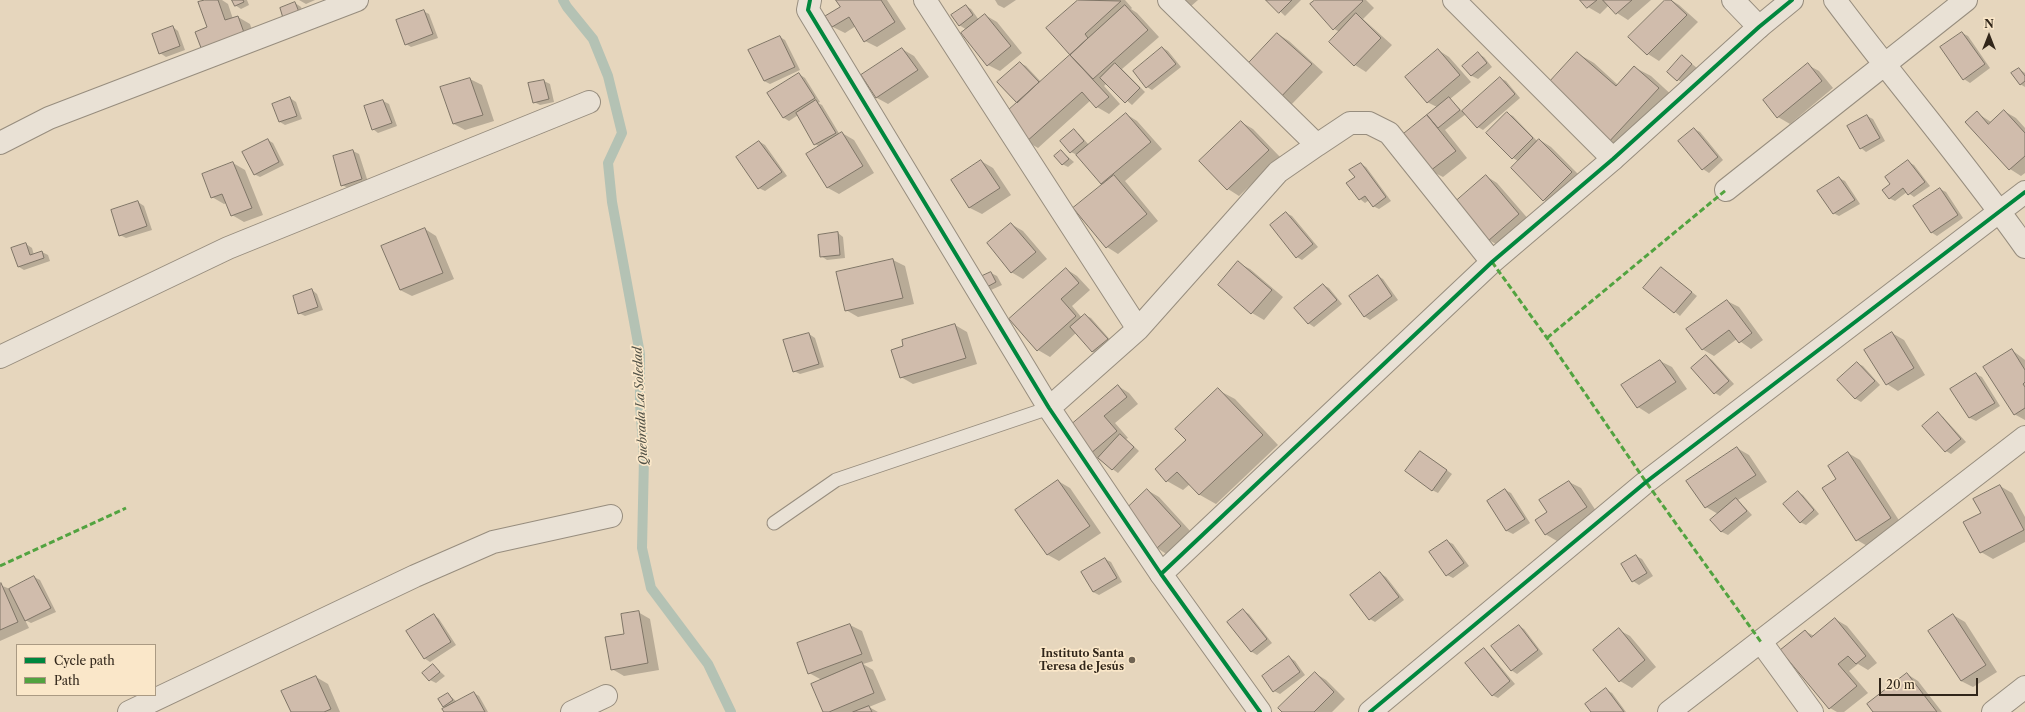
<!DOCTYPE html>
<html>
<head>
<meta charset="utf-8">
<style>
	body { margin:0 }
	#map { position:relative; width:2025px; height:712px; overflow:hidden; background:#e6d6bd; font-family:"Libre Caslon Text",serif }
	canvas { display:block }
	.legend { position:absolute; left:16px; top:644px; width:140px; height:52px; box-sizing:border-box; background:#fae7c9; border:1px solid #aa9a83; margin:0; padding:5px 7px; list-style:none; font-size:12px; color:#31261a }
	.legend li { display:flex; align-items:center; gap:8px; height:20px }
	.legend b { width:20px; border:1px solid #aa9a83 }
	.north { position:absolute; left:1969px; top:16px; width:40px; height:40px; -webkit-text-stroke:3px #fae7c9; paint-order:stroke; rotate:0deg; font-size:11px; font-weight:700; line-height:16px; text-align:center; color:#31261a }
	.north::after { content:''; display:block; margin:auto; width:14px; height:18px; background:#31261a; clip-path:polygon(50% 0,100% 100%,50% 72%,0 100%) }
	.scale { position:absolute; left:1879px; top:678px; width:99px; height:18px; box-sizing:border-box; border:2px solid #31261a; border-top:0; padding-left:5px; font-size:12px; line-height:14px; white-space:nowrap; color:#31261a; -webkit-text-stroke:3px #fae7c9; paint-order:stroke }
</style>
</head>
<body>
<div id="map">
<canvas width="2025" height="712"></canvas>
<ul class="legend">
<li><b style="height:5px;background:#00873e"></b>Cycle path</li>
<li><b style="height:5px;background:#52a340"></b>Path</li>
</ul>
<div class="north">N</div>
<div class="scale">20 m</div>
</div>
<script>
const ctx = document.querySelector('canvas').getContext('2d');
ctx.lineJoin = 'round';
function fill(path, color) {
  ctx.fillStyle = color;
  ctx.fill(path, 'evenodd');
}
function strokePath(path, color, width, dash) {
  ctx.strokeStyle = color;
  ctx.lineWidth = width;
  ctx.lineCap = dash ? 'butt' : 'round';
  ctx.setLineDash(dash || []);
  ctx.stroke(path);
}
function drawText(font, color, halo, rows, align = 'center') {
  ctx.font = font + ' "Libre Caslon Text",serif';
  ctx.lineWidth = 3.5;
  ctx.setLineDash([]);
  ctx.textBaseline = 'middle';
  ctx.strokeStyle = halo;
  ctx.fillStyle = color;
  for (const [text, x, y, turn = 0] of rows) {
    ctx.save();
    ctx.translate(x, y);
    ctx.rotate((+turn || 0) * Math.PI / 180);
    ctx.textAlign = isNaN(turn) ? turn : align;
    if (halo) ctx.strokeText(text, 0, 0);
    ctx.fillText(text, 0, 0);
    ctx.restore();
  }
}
const shadow = new Path2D(`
	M208 0H222L228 4 233 19 238 17 250 24 257 45 209 28Z
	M233 0H247L249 5 241 9 235 5Z
	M299 0H315L306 4Z
	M837 0H887L906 29 877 47 865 41 856 26 845 33 833 27 826 17 841 7Z
	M995 0H1016L1004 8 998 5Z
	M1079 0H1125L1132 8 1131 9 1137 13 1159 37 1122 69 1145 92 1132 105 1107 83 1104 86 1120 104 1109 114 1097 107 1091 100 1038 148 1026 141 1018 103 1020 63 1026 66 1041 82 1071 55 1047 28Z
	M1181 0H1198L1190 7Z
	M1268 0H1301L1285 16Z
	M1316 0H1366L1374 8 1363 19 1392 45 1366 72 1355 65 1330 42 1340 32 1334 29Z
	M1581 0H1651L1628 20 1617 13 1609 5 1600 14 1588 7Z
	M1666 0H1671L1679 5 1698 22 1659 61 1648 54Z
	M295 3 301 7 304 15 290 20Z
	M966 6 971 9 979 20 985 15 997 22 1022 53 1000 71 988 65 967 30 959 25Z
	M423 11 429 14 438 38 411 47 406 44Z
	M173 27 178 31 185 50 166 57 160 53Z
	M1962 33 1968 36 1990 68 1970 83 1964 79 1941 47Z
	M1278 34 1289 41 1323 72 1290 106 1279 99Z
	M780 37 785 40 800 70 770 84 764 81Z
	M1163 48 1168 51 1181 67 1152 90 1147 87Z
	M902 49 914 56 929 77 888 104 877 98 862 76Z
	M1438 50 1449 57 1471 82 1450 99 1463 112 1500 78 1506 81 1520 98 1483 130 1478 127 1466 114 1445 130 1467 158 1443 177 1431 171 1402 136 1437 107 1427 102Z
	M1577 53 1594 63 1618 85 1634 67 1651 76 1675 98 1624 153 1607 144Z
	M1478 54 1484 57 1492 67 1478 79 1472 76 1464 66Z
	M1682 56 1697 68 1684 83 1678 80Z
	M1808 65 1819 71 1833 88 1790 124 1778 117Z
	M2019 69 2025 73V87L2020 84Z
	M799 74 805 78 820 102 818 103 822 105 840 135 842 133 854 140 874 173 839 194 828 188 808 154 820 147 815 144 798 115 789 121 784 118 768 94Z
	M470 79 482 85 494 121 465 130 454 124 441 88Z
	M544 81 550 84 554 102 540 105 534 102 530 84Z
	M290 98 296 102 302 119 285 125 280 122Z
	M383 101 389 104 397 126 378 133 373 129Z
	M2004 111 2016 118 2025 128V173L2021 176 2010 169 1977 113 1991 122Z
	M1507 113 1513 116 1538 142 1540 140 1551 147 1583 179 1555 207 1544 200 1518 161 1513 158Z
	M1126 114 1137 121 1162 149 1125 181 1158 221 1118 254 1107 247 1074 209 1103 185 1077 155 1071 152 1074 131 1079 134 1089 145Z
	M1867 116 1873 119 1885 141 1866 152 1861 148Z
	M1241 122 1253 129 1280 157 1239 196 1228 189Z
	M1694 129 1700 132 1723 160 1709 173 1703 169 1680 141Z
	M268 140 273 143 284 165 260 177 254 174Z
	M760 142 765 145 787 176 765 191 759 188Z
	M353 151 359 154 368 182 348 188 342 185Z
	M1061 151 1074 162 1068 167 1062 164Z
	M981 161 993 168 1011 195 982 214 970 208 952 180Z
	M1908 162 1914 165 1930 186 1914 197 1907 192 1895 201 1889 198 1892 185Z
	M233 163 245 170 263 215 244 222 232 215 227 203 224 204 212 197Z
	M1361 164 1366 167 1391 201 1379 209 1373 206 1369 200 1365 203 1360 199 1356 178Z
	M1486 176 1497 183 1530 221 1501 247 1489 240Z
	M1839 178 1845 181 1860 204 1839 216 1833 213Z
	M1940 189 1946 192 1963 218 1937 236 1931 232Z
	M138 202 144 206 152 230 126 238 120 235Z
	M1286 213 1292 216 1318 247 1302 260 1297 257Z
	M1011 224 1023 231 1047 259 1023 279 1011 272Z
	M425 229 436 236 454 279 412 296 400 290Z
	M838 233 843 237 845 258 827 260 821 256Z
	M26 244 32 248 34 255 42 252 48 255 50 261 24 270 19 267Z
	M893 260 905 266 914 304 858 317 846 310Z
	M1238 263 1250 269 1283 297 1264 320 1252 313 1219 285Z
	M1661 268 1697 296 1680 316 1645 287Z
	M1066 269 1077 276 1090 290 1072 306 1082 318 1085 315 1091 318 1113 343 1099 355 1093 352 1076 333 1050 357 1038 350Z
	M991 273 997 276 1002 285 991 290 985 287Z
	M1378 276 1383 279 1398 300 1370 320 1364 316Z
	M1323 285 1329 288 1342 304 1314 327 1308 323Z
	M312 290 317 294 323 310 305 316 299 313Z
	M1727 301 1739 307 1763 340 1751 349 1737 339 1714 356 1702 349Z
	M955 325 967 332 977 364 913 384 901 377Z
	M1892 333 1904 340 1925 375 1898 391 1887 384Z
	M809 334 815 338 824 367 800 374 794 371Z
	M2012 350 2025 360V420L2014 414Z
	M1706 356 1712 360 1734 384 1720 396 1715 393Z
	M1660 361 1672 367 1687 389 1649 414 1638 407Z
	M1857 363 1863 366 1880 385 1861 402 1856 399 1838 380Z
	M1976 374 1982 377 2000 406 1976 421 1970 418 1952 389Z
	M1118 386 1129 393 1138 404 1115 423 1128 438 1126 439 1139 451 1118 473 1090 453 1073 433Z
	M1218 390 1235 399 1278 445 1216 504 1200 495 1190 484 1183 490 1167 481 1187 440Z
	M1938 414 1943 417 1966 442 1951 454 1946 451Z
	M1737 448 1749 455 1767 482 1738 500 1752 515 1728 535 1722 532 1712 520 1718 514 1706 507Z
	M1848 453 1860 460 1902 525 1869 547 1857 540 1838 479Z
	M1426 455 1452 474 1438 493 1432 490Z
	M1058 481 1070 488 1101 533 1059 561 1048 555 1016 510Z
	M1569 482 1581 488 1598 514 1557 541 1545 534 1549 512Z
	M2000 486 2012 493 2025 517V542L1993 559 1981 552 1982 513Z
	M1147 490 1159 497 1192 533 1168 555 1157 548Z
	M1505 490 1511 493 1530 523 1513 534 1507 531 1488 502Z
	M1798 492 1803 495 1819 514 1806 525 1800 522Z
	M1447 541 1453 544 1469 566 1453 578 1447 575Z
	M1636 556 1642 559 1653 576 1639 585 1633 581Z
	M1105 559 1111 562 1122 582 1099 595 1093 592Z
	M1380 573 1386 577 1404 600 1375 622 1370 619Z
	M34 577 40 580 56 612 31 623 25 620 29 628 0 641V585L10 589Z
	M1244 611 1249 614 1272 643 1257 655 1252 652 1228 623Z
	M638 612 650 619 659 670 624 676 612 669 625 635Z
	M434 615 439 619 456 645 430 662 424 658Z
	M1953 615 1965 622 1997 672 1973 687 1961 681Z
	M1835 619 1847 626 1877 663 1868 670 1858 664 1849 671 1868 693 1844 712H1837L1830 708 1805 631 1814 636Z
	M850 625 862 631 873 661 863 664 873 670 886 700 869 707 878 712H824L822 680 809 673Z
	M1519 626 1524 629 1543 654 1517 674 1511 670Z
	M1619 630 1630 636 1656 667 1632 688 1620 681Z
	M1484 649 1489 653 1515 684 1498 698 1492 695Z
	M1289 657 1295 661 1305 675 1280 694 1274 691Z
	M433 665 445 676 436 683 430 680Z
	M1315 673 1326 680 1345 699 1332 712H1283Z
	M1907 674 1918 681 1942 712H1875Z
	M316 677 328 684 340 712H292Z
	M1607 690 1612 693 1626 712H1592Z
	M474 693 479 696 488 712H445L446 708 443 706 448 694 457 702Z`);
const stream = new Path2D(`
	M563 0 567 7 593 39 608 76 622 133 608 163 612 202 640 354V404L644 458 642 548 651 588 708 664 731 712`);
const building = new Path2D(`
	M205 0H218L225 20 238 16 246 38 203 53 195 32 207 27 198 2Z
	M232 0H243L244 2 235 6Z
	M836 0H881L895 22 864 42 849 17 832 27 825 16 840 7Z
	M1078 0 1121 1 1085 34 1088 38 1070 55 1046 28Z
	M1266 0H1292L1279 13Z
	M1315 0H1362L1363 1 1333 30 1310 4Z
	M1580 0H1597L1587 8Z
	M1603 0H1632L1616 14Z
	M1665 0H1671L1687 15 1647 55 1628 37Z
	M295 2 299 12 283 18 280 8Z
	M966 5 973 15 959 26 951 15Z
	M1125 5 1148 30 1093 79 1070 55Z
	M424 10 433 34 405 45 396 20Z
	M1356 13 1381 38 1354 66 1329 42Z
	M985 14 1011 46 987 66 961 33Z
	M173 26 180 46 159 54 152 34Z
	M1962 32 1985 64 1963 80 1940 47Z
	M1277 33 1312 64 1278 100 1244 68Z
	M780 36 795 67 764 81 748 50Z
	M1162 47 1176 64 1146 88 1133 71Z
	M902 48 918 70 876 98 861 75Z
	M1438 49 1460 75 1427 103 1405 77Z
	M1478 52 1487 63 1471 76 1462 66Z
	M1577 52 1616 86 1634 66 1659 88 1606 145 1544 88Z
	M1070 55 1109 97 1096 108 1082 92 1026 142 1002 116Z
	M1682 55 1692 64 1677 81 1667 72Z
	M1020 62 1039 82 1017 103 997 82Z
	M1115 63 1140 88 1125 103 1100 78Z
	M1808 63 1822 81 1777 118 1763 100Z
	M2019 68 2025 76V81L2020 85 2011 73Z
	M799 73 815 98 783 118 767 93Z
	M1500 77 1515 94 1477 128 1462 111Z
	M470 78 483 115 453 124 440 87Z
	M544 80 549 99 533 103 528 83Z
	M290 97 297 116 279 122 272 104Z
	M1449 97 1460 110 1438 128 1427 115Z
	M383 100 392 123 372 130 364 106Z
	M816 100 836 133 814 145 796 113Z
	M2004 110 2025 133V156L2009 170 1965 122 1977 111 1988 124Z
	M1507 112 1533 138 1512 159 1486 133Z
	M1126 113 1151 142 1101 184 1076 155Z
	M1427 115 1456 151 1430 171 1401 136Z
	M1867 115 1880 138 1860 149 1847 126Z
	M1241 121 1269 150 1227 190 1199 161Z
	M1694 128 1718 157 1702 170 1678 141Z
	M1074 129 1084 141 1070 153 1060 141Z
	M842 132 863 166 827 188 806 154Z
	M268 139 279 162 254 175 242 152Z
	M1539 139 1572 172 1543 201 1511 168Z
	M759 141 782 172 758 189 736 157Z
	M353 150 362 179 341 186 333 156Z
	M1061 150 1069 159 1062 165 1054 156Z
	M981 160 1000 188 969 208 951 180Z
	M1908 160 1925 182 1908 195 1903 188 1889 199 1882 190 1890 184 1885 177Z
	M233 162 252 208 231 216 222 194 211 198 202 174Z
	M1361 163 1386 197 1373 207 1365 196 1359 200 1346 183 1355 177 1349 170Z
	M1114 175 1147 214 1106 248 1073 208Z
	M1486 175 1519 214 1488 241 1455 202Z
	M1839 177 1855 200 1833 214 1817 191Z
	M1940 188 1958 215 1931 233 1913 206Z
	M138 201 147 226 119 236 111 210Z
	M1286 212 1313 244 1296 258 1270 225Z
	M1011 223 1036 252 1011 273 987 243Z
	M425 228 443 273 400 290 381 246Z
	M838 232 840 255 820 257 818 235Z
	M26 243 30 255 42 251 44 258 18 267 11 248Z
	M893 259 903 298 845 311 836 272Z
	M1238 261 1272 290 1251 314 1218 285Z
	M1661 267 1692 292 1674 313 1643 288Z
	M1066 268 1079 283 1061 299 1076 316 1037 351 1009 319Z
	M991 272 996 282 985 288 980 277Z
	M1378 275 1392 296 1364 317 1349 296Z
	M1323 284 1337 300 1308 324 1294 308Z
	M312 289 318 307 298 314 293 296Z
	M1727 300 1752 333 1739 343 1729 330 1702 350 1686 329Z
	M1085 314 1108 339 1092 352 1070 327Z
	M955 324 966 358 900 378 891 350 903 346 902 340Z
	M1892 332 1914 368 1886 385 1864 350Z
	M809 333 819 364 793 372 783 340Z
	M2012 349 2025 370V382L2023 384 2025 387V408L2014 415 1983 367Z
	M1706 355 1729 381 1714 394 1691 368Z
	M1660 360 1676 382 1637 408 1621 385Z
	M1857 362 1875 381 1855 399 1837 380Z
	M1976 373 1995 403 1969 418 1950 389Z
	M1118 385 1127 397 1104 416 1117 431 1090 454 1072 424Z
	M1218 388 1263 435 1199 495 1177 472 1166 482 1155 469 1186 440 1175 429Z
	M1938 412 1961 439 1945 452 1922 426Z
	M1120 434 1134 447 1112 470 1098 458Z
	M1737 447 1756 475 1705 508 1686 481Z
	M1420 451 1447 470 1432 491 1405 471Z
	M1848 452 1891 518 1856 541 1822 488 1836 479 1828 466Z
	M1058 480 1090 526 1047 555 1015 510Z
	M1569 481 1587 507 1545 535 1535 520 1547 512 1539 500Z
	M2000 485 2024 530 1980 553 1963 522 1981 513 1973 499Z
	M1147 489 1181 526 1156 549 1123 512Z
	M1505 489 1525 519 1506 531 1487 501Z
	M1798 491 1814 510 1800 523 1783 504Z
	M1736 498 1747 511 1721 532 1710 520Z
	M1447 540 1464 563 1446 576 1429 552Z
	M1636 555 1647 573 1632 582 1621 564Z
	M1105 558 1117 578 1093 592 1081 572Z
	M1380 572 1399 597 1369 620 1350 595Z
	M34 576 51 608 25 621 9 589Z
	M1 583 18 622 0 630V584Z
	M1243 609 1267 639 1251 652 1227 622Z
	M639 611 648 663 611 670 605 637 624 634 621 614Z
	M434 614 451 642 424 659 406 631Z
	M1953 614 1986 665 1961 681 1928 631Z
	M1835 618 1866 656 1856 664 1848 656 1838 664 1857 686 1829 709 1780 650 1805 630 1811 637Z
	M850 624 862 654 808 674 797 643Z
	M1519 625 1538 650 1511 671 1491 646Z
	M1619 628 1645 660 1619 682 1593 650Z
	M1484 648 1510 681 1492 696 1465 663Z
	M1289 656 1300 672 1273 692 1262 676Z
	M862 662 874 693 829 712H823L811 684Z
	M433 664 440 672 429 681 422 673Z
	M1315 672 1334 692 1314 712H1282L1278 708Z
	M1907 673 1937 712H1873L1867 704Z
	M316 676 331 709 324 712H291L281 691Z
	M1606 688 1624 712H1591L1585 704Z
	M474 692 485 712H444L442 709Z
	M448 693 453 700 443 707 438 699Z
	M869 706 872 712H853Z`);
const service = new Path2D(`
	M774 523 836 480 1049 408`);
const minor = new Path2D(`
	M810 0 808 10 1049 408 1161 574
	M925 0 1138 329
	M1454 0 1613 159
	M1733 0 1759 27
	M1835 0C1897 83 1965 162 2025 247
	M0 143 49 118 357 0
	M1317 145 1350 123H1369L1389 133 1492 262
	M1726 190 1966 0
	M0 357 228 248 589 102
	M1049 408 1138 329 1278 172 1317 145 1169 0
	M1761 642 1812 712
	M129 712 415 576 493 542 611 516
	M572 712 606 696
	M1370 712 1646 482 2025 192
	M1669 712 2025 437
	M1993 712 2025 687`);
const tertiary = new Path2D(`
	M1260 712 1161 574 1492 262 1613 159 1759 27 1792 0`);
const quiet = new Path2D(`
	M1492 262 1547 338 1646 482 1761 642
	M1547 338 1726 190
	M0 566 126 508`);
const cycleway = new Path2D(`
	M810 0 808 10 1049 408 1161 574 1260 712
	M1161 574 1492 262 1613 159 1759 27 1792 0
	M1370 712 1646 482 2025 192`);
const markers = [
	[1132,660,4,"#706453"]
];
const poiNames = [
	["Instituto Santa",1124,654],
	["Teresa de Jesús",1124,667]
];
const waterNames = [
	["Quebrada La Soledad",641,406,-93]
];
fill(shadow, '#0003');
strokePath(stream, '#b4c2b4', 10);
fill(building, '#d0bcac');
strokePath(building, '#7f7567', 1);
strokePath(service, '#978d7e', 15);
strokePath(minor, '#978d7e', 24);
strokePath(tertiary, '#978d7e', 24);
strokePath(service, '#e9e1d5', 13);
strokePath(minor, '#e9e1d5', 22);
strokePath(tertiary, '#e9e1d5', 22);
strokePath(quiet, '#52a340', 3, [6, 3]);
strokePath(cycleway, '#00873e', 4);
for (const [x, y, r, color] of markers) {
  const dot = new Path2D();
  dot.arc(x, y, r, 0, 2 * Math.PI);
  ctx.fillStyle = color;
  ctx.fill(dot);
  strokePath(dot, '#fae7c9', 1.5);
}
drawText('bold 11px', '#31261a', '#fae7c9', poiNames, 'right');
drawText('italic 12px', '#525247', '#fae7c9', waterNames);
</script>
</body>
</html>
